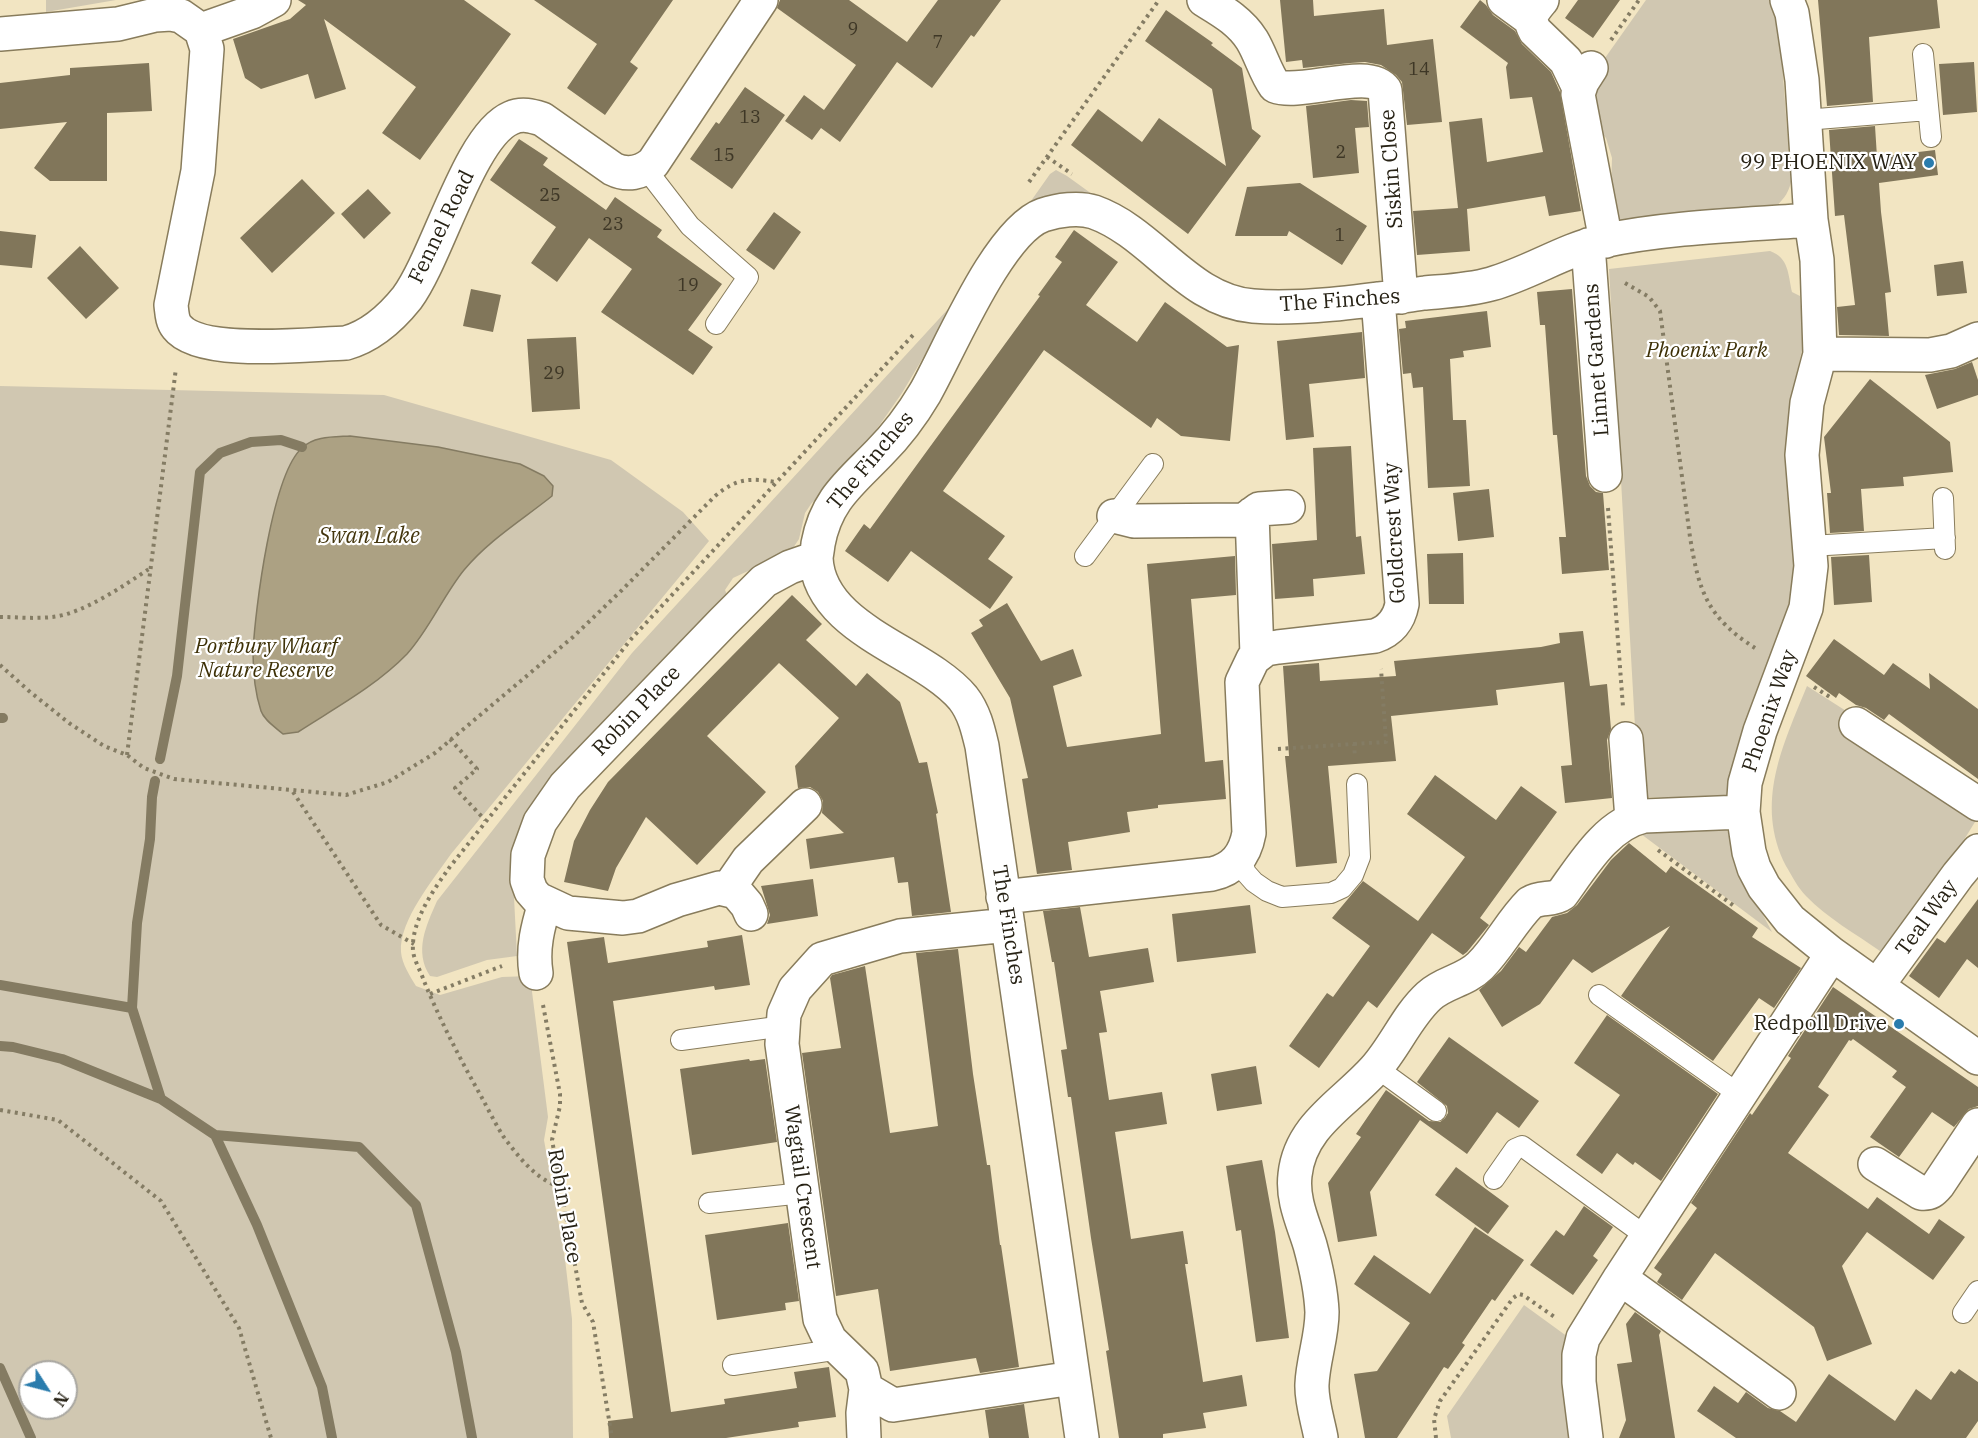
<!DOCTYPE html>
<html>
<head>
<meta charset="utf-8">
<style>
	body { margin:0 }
	#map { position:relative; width:1978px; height:1438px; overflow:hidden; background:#f2e5c2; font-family:"IBM Plex Serif",serif }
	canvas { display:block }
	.north { position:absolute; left:18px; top:1360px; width:60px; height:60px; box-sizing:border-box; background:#fff; border:2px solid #a9a7a1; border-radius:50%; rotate:126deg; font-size:16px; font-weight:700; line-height:24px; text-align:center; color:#272215 }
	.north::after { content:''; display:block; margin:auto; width:21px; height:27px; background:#2a7cad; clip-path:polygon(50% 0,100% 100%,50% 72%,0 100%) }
</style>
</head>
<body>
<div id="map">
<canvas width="1978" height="1438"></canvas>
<div class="north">N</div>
</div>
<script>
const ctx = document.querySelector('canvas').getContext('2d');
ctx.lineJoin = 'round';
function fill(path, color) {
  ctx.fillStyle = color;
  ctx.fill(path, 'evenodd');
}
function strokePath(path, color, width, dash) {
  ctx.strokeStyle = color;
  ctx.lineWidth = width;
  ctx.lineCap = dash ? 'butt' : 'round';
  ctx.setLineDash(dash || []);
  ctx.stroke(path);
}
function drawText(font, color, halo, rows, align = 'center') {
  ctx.font = font + ' "IBM Plex Serif",serif';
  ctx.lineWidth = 4.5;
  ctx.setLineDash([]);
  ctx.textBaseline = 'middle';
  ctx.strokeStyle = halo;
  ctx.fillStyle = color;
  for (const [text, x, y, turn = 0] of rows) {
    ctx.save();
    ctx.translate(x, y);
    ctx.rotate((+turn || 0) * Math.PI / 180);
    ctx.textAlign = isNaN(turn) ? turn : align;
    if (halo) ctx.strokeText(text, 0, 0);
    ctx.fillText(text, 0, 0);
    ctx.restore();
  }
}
const green = new Path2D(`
	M46 0H116L46 12Z
	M1646 0H1771L1779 22 1791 182C1788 195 1782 201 1772 210L1626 222 1617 218 1611 191 1612 158 1606 138 1598 129 1590 85 1593 75Z
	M1056 170 1067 176 1103 202 1026 208 1050 174Z
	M1770 251C1789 258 1788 274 1792 292L1800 296 1804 341 1788 414 1795 559C1793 630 1754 686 1736 753 1733 768 1731 784 1728 799L1639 797 1609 269Z
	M960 296 902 393 874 433 849 464 811 504 805 513 799 539 791 551 733 578 725 590 727 595 512 858 517 956 487 960 437 977 430 976C414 951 426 926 437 901L632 653Z
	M0 386 384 395 611 460 683 512 709 541 451 854C434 879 399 920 401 952 402 964 410 976 416 986L440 995 502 977 530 976 548 1117 544 1140 565 1259 572 1319 573 1438H0ZM30 1372H66V1408H30Z
	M1807 686 1854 716 1978 817 1959 848 1895 937 1880 951C1856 934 1827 918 1806 896 1798 888 1792 876 1786 866 1754 803 1783 745 1807 686Z
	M1725 824C1738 862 1753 897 1772 932L1641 834 1643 828Z
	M1524 1305 1568 1337 1563 1357 1562 1369 1569 1438H1451L1447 1416Z`);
const water = new Path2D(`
	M350 436 438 447 520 464 544 476 553 486 552 496C522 520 489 540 464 570 443 596 429 630 407 654 376 686 335 708 298 732L283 734C275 727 264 720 261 711 255 693 253 670 253 652 255 610 272 474 302 448 314 436 334 437 350 436Z`);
const stream = new Path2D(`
	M0 718H3
	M160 759 177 676 200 472 220 453 251 442 281 440 302 447
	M155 781 152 797 150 839 137 923 132 1008 161 1099
	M0 985 132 1008
	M0 1046 13 1047 62 1059 161 1099 215 1135 359 1147 416 1205 456 1352 472 1438
	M215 1135 257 1225 322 1387 332 1438
	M0 1368 31 1438`);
const building = new Path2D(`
	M298 0H464L511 34 420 160 382 133 416 87 324 19 346 89 315 99 308 74 261 89 245 78 233 39 290 19 306 5Z
	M534 0H673L630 62 638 68 605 115 567 88 597 44Z
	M780 0H849L907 42 938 0H1001L974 37 971 35 932 88 897 62 840 142 821 128 812 140 785 121 804 95 824 110 856 65 777 8Z
	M1280 0H1313L1314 16 1384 9 1387 45 1433 39 1442 122 1407 125 1402 82 1396 75 1381 65 1365 62 1350 63 1303 68 1302 60 1286 62Z
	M1480 0 1486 5 1493 15 1515 31 1522 44 1551 72 1560 92 1581 211 1549 216 1545 196 1467 209 1470 251 1417 255 1413 211 1458 208 1449 122 1482 118 1487 162 1543 152 1532 97 1510 99 1506 67 1508 63 1460 27Z
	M1578 0H1620L1593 38 1565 18Z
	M1818 0H1937L1940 28 1869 37 1873 102 1827 106Z
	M1166 10 1213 43 1211 45 1242 68 1252 129 1261 136 1188 234 1071 145 1098 109 1142 142 1159 118 1226 166 1212 89 1145 41Z
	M1974 62 1977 112 1943 115 1939 64Z
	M149 63 152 111 107 113V181H50L34 168 67 122 0 129V83L70 75V68Z
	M745 87 785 115 732 189 690 159 716 122 719 124Z
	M1351 100 1367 101 1369 127 1355 128 1359 173 1313 178 1306 106Z
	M1875 126 1877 157 1935 150 1938 175 1879 183 1881 212 1891 292 1885 293 1889 336 1839 335 1837 307 1855 305 1844 215 1835 216 1829 130Z
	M519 139 548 158 543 165 606 210 615 197 662 230 657 237 722 284 688 330 713 347 693 375 601 312 632 269 589 238 557 282 531 263 556 227 490 180Z
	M302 179 335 213 272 273 240 238Z
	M1300 183 1367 226 1342 265 1289 231 1287 236H1235L1247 187Z
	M368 189 391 213 364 239 341 214Z
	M774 212 801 232 774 270 746 250Z
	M1074 230 1118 262 1086 305 1137 342 1165 302 1227 347 1239 345 1230 441 1181 436 1157 418 1151 428 1044 350 943 491 1005 536 988 559 1013 577 990 609 911 551 888 582 845 551 864 524 870 529 1040 296 1038 295 1062 262 1055 257Z
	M0 231 36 235 32 268 0 265Z
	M80 246 119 288 86 319 47 278Z
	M1963 261 1967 293 1937 296 1934 265Z
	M471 289 501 295 493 332 463 326Z
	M1572 289 1586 476 1590 486 1596 492 1603 493 1609 570 1562 574 1559 537H1566L1557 435H1553L1545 325H1540L1537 292Z
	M1487 311 1491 347 1463 351 1464 357 1450 359 1453 420H1466L1470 486 1428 488 1423 387 1413 388 1411 373 1403 374 1399 329 1406 328 1405 321Z
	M1362 332 1365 378 1309 384 1314 437 1286 440 1277 341Z
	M576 337 580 409 532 412 527 339Z
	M1972 362 1978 380V395L1937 409 1925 375 1955 369Z
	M1870 379 1950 442 1953 472 1903 477 1904 486 1861 489 1864 531 1830 533 1827 493H1831L1824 437Z
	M1351 446 1356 537 1361 536 1365 574 1313 579 1314 596 1275 599 1272 544 1317 540 1313 448Z
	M1489 489 1494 537 1458 541 1453 493Z
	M1463 553 1464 604H1429L1427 554Z
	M1869 555 1872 602 1834 605 1831 557Z
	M1235 556 1236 595 1191 599 1205 762 1223 760 1226 799 1158 805V808L1127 812 1130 832 1068 842 1072 870 1037 874 1022 779 1028 778 1010 698 971 633 983 626 979 620 1007 603 1041 661 1073 649 1082 676 1053 686 1067 747 1161 734 1147 564Z
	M792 595 822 624 806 640 856 686 867 673 900 702 919 763 927 762 938 813 936 814 951 912 912 916 908 882 898 883 894 857 810 869 806 839 844 833 822 813 823 801 818 792 810 787 798 788 795 766 839 718 779 663 707 736 766 792 697 865 646 817 616 868 608 891 564 882 574 841 590 810 608 782Z
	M1583 631 1590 686 1607 684 1611 729 1607 740 1612 798 1565 803 1561 766 1572 765 1564 682 1496 690 1498 705 1391 716 1396 761 1328 766 1337 863 1296 867 1285 756H1289L1283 666 1319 663 1320 681 1396 676 1394 661 1541 647 1560 643 1559 633Z
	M1834 639 1884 675 1893 663 1930 689 1929 673 1978 709V779L1889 714 1884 720 1866 708 1856 705 1839 693 1836 698 1806 676Z
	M1435 775 1496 820 1521 786 1557 812 1480 918 1489 925 1467 952 1463 955 1432 933 1377 1008 1368 1001 1319 1068 1289 1046 1327 993 1333 997 1370 946 1332 918 1363 881 1418 921 1465 857 1407 814Z
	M1629 843 1666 873 1671 866 1758 928 1752 937 1801 968 1774 1008 1759 998 1713 1061 1621 996 1670 926 1592 973 1573 959 1540 1004 1502 1027 1479 990 1501 971 1519 947 1526 952 1552 917 1567 913 1577 905 1611 860Z
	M813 879 818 916 767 924 770 915 761 886Z
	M1978 899V968L1967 959 1939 998 1909 976 1937 938 1945 943Z
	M1250 905 1256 953 1177 962 1172 914Z
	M1080 907 1089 957 1148 948 1154 982 1100 991 1107 1032 1099 1033 1109 1100 1162 1092 1167 1124 1115 1132 1131 1239 1183 1231 1188 1264H1185L1203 1382 1242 1375 1247 1406 1203 1413 1206 1428 1163 1434V1438H1119L1106 1351 1109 1350 1091 1238 1071 1097H1068L1061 1050 1067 1049 1054 962H1052L1043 911Z
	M742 935 750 985 715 990 714 986 613 1001 671 1412 725 1404 724 1399 797 1388 794 1372 829 1367 836 1417 798 1422 799 1427 726 1438H609L608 1421 633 1418 567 942 604 937 608 963 708 947 707 941Z
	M958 949 973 1074 987 1165H990L1000 1245H1001L1019 1367 980 1373 976 1358 890 1371 878 1289 836 1296 802 1053 841 1048 830 978 832 975 865 966 890 1133 938 1126 916 953Z
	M1833 987 1978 1087V1106L1969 1109 1954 1127 1932 1112 1899 1157 1870 1137 1906 1087 1892 1077 1897 1071 1853 1039 1851 1041 1849 1040 1818 1087 1829 1095 1788 1153 1868 1209 1877 1197 1929 1234 1939 1219 1965 1237 1933 1280 1867 1232 1842 1266 1872 1344 1827 1361 1814 1327 1715 1253 1682 1300 1657 1282 1662 1274 1654 1268 1697 1208 1691 1203 1750 1113 1752 1115 1791 1058 1788 1056Z
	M1607 1015 1718 1094 1661 1181 1635 1162 1633 1165 1617 1153 1602 1174 1576 1155 1620 1095 1574 1063Z
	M1449 1037 1539 1101 1519 1128 1497 1112 1467 1154 1420 1120 1370 1192 1377 1236 1338 1242 1328 1183 1361 1137 1356 1134 1386 1090 1429 1121 1440 1122 1445 1118 1448 1113 1447 1106 1417 1082Z
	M749 1059 750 1061 765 1059 777 1142 692 1155 680 1069Z
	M1256 1066 1262 1104 1217 1111 1211 1074Z
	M1262 1160 1275 1232 1289 1338 1256 1342 1241 1230 1236 1231 1226 1166Z
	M1456 1167 1509 1206 1488 1234 1435 1195Z
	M1584 1206 1613 1227 1593 1256 1598 1260 1573 1295 1530 1265 1556 1230 1564 1236Z
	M788 1223 799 1301 785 1303 786 1310 717 1320 705 1235Z
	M1475 1227 1524 1260 1495 1301 1492 1299 1462 1343 1465 1345 1448 1369 1444 1367 1397 1438H1365L1354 1374 1377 1371 1410 1323 1354 1284 1374 1255 1430 1294Z
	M1635 1312 1661 1331 1659 1335 1675 1438H1619L1626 1420 1617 1364 1632 1362 1626 1324Z
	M1959 1369 1978 1382V1421L1966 1438H1736L1697 1411 1714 1386 1738 1403 1746 1392 1768 1408 1780 1411 1796 1422 1829 1374 1895 1421 1916 1389 1931 1400 1951 1371 1955 1374Z
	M1024 1404 1029 1438H989L985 1410Z`);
const path = new Path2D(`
	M1611 40 1639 0
	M1047 157 1072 174
	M1029 182 1159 0
	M1625 283 1649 297 1660 311 1690 537C1699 592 1707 617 1755 648
	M1608 508 1623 707
	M0 617C17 617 35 619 52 617 83 614 123 586 149 569
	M0 665 29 691 69 723 104 746 127 755 144 768 174 779 346 795 388 782 435 753 573 637 622 590 715 496C737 478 749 478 776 482
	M1814 687 1833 699
	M450 739 477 769 455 788 485 820
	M1354 744 1386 742 1381 669
	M1278 749 1354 744 1355 757
	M127 755 176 368
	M293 792 381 925 414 944
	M1658 850 1734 906
	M430 994 502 966
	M543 1005 560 1094V1106L552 1140 582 1303 593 1322 612 1438
	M0 1110 58 1120 161 1201 239 1328 271 1438
	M560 1187C535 1179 518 1156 503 1136 495 1123 488 1109 481 1096 460 1059 440 1020 424 981 421 972 414 960 413 951 411 921 433 891 449 868L632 638 915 333
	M1436 1438 1434 1419 1440 1401 1513 1298 1519 1294 1523 1295 1556 1318`);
const lane = new Path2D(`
	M1923 54 1931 137
	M1805 120 1928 110
	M646 169 690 226 748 277 716 324
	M1943 498 1945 549
	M1810 546 1945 538
	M1085 556 1153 464
	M1240 858 1246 873 1254 882 1267 891 1282 897 1331 893 1342 888 1353 875 1360 857 1357 784
	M1599 995 1740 1095
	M681 1040 784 1026
	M1377 1068 1436 1111
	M1494 1179 1515 1149 1522 1146 1647 1237
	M709 1203 803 1193
	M1963 1313 1978 1291
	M733 1365 840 1349`);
const street = new Path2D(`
	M1204 0C1222 11 1240 21 1252 40 1261 55 1265 72 1275 86 1301 96 1369 67 1385 90L1401 297
	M1504 0 1530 19
	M1542 0C1533 11 1527 17 1535 31L1566 61 1579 88
	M1787 0 1792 13 1802 80 1811 220 1817 260 1820 354 1807 403 1802 455 1811 566 1806 608 1760 731 1745 783 1743 812 1749 852 1754 868 1764 887 1790 920 1832 954 1978 1058
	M201 30 252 12 274 0
	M0 34 118 24 155 15 171 14 181 16 201 30 207 49 198 171 171 305C172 313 172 321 177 327 200 357 309 344 346 343 371 336 391 318 407 298 438 256 469 136 511 118 522 113 532 116 542 119L613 169C627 176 641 173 653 163L761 0
	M1591 68 1582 82 1578 94 1606 241
	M1588 245 1605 475
	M1820 354 1930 355 1951 351 1978 339
	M1252 514 1257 655
	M1114 516 1134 521 1244 520 1259 509 1288 507
	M1856 724 1978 804
	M1626 739 1632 819
	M728 889 748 860 805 805
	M1003 897 1212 874C1234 869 1245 855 1249 833L1242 682 1253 659 1266 649 1278 647 1375 636C1390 631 1399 620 1402 604L1378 299
	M751 914 747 905 736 892 719 888 677 900 638 916 623 918 568 913 538 899 531 891 527 880 528 855 540 822 565 786 723 622 764 581 790 567 816 558
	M1008 925 900 936 822 959 795 989 784 1014 782 1044 820 1319 830 1340 862 1371 866 1389 893 1405 1073 1378
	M536 973C532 948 538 926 545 903
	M1877 986 1958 875 1978 851
	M1875 1164 1921 1193C1930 1194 1933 1191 1938 1185L1978 1125
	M1620 1278 1779 1393
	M864 1438 863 1413 866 1389
	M1082 1438 982 746C978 729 974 712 963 698 924 651 819 630 816 558 816 557 818 546 818 544 826 500 850 483 879 453 897 435 912 415 925 393 949 351 998 231 1043 215 1058 210 1079 207 1094 212 1153 233 1188 301 1253 306 1305 310 1372 300 1425 293 1447 291 1470 290 1491 284 1530 273 1564 250 1603 241 1668 227 1744 225 1811 220
	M1321 1438C1318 1421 1311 1401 1312 1384 1313 1360 1322 1337 1322 1312 1321 1290 1316 1267 1310 1245 1303 1222 1292 1200 1295 1175 1300 1125 1345 1103 1375 1069 1395 1047 1407 1016 1429 996 1444 982 1465 981 1480 966 1499 947 1511 922 1530 903 1541 896 1552 901 1562 894 1583 865 1607 824 1644 816L1743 812
	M1586 1438 1579 1382V1355L1583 1338 1620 1278 1832 954`);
const markers = [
	[1929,163,6,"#2a7cad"],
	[1899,1024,6,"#2a7cad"]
];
const numberNames = [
	["9",853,30],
	["7",938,43],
	["14",1419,70],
	["13",750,118],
	["2",1341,153],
	["15",724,156],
	["25",550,196],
	["23",613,225],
	["1",1340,236],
	["19",688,286],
	["29",554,374]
];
const poiNames = [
	["99 PHOENIX WAY",1917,163],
	["Redpoll Drive",1887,1024]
];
const streetNames = [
	["Siskin Close",1392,169,-94],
	["Fennel Road",442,227,-64],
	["The Finches",1340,301,-4],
	["Linnet Gardens",1597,360,-94],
	["The Finches",871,461,-50],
	["Goldcrest Way",1395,533,-93],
	["Robin Place",637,711,-46],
	["Phoenix Way",1770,711,-71],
	["Teal Way",1927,918,-54],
	["The Finches",1008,925,81],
	["Wagtail Crescent",802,1187,82],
	["Robin Place",564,1206,80]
];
const parkNames = [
	["Phoenix Park",1707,351],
	["Portbury Wharf",266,647],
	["Nature Reserve",266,671]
];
const waterNames = [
	["Swan Lake",369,537]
];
fill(green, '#d0c7b1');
fill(water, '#aca183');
strokePath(water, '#847b62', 1.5);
strokePath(stream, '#847b62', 10);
fill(building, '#81765a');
strokePath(lane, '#887c5c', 22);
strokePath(street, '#887c5c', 36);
strokePath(path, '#847c64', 4, [3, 4.5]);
strokePath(lane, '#fff', 20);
strokePath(street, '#fff', 33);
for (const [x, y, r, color] of markers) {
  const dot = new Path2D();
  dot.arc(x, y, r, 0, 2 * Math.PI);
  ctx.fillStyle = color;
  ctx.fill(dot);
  strokePath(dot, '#fff', 2);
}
drawText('18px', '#3e3726', null, numberNames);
drawText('21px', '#272215', '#fff', poiNames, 'right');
drawText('21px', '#272215', '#fff', streetNames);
drawText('italic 21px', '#3d3006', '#fff', parkNames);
drawText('italic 22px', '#44360e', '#fff', waterNames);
</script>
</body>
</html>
